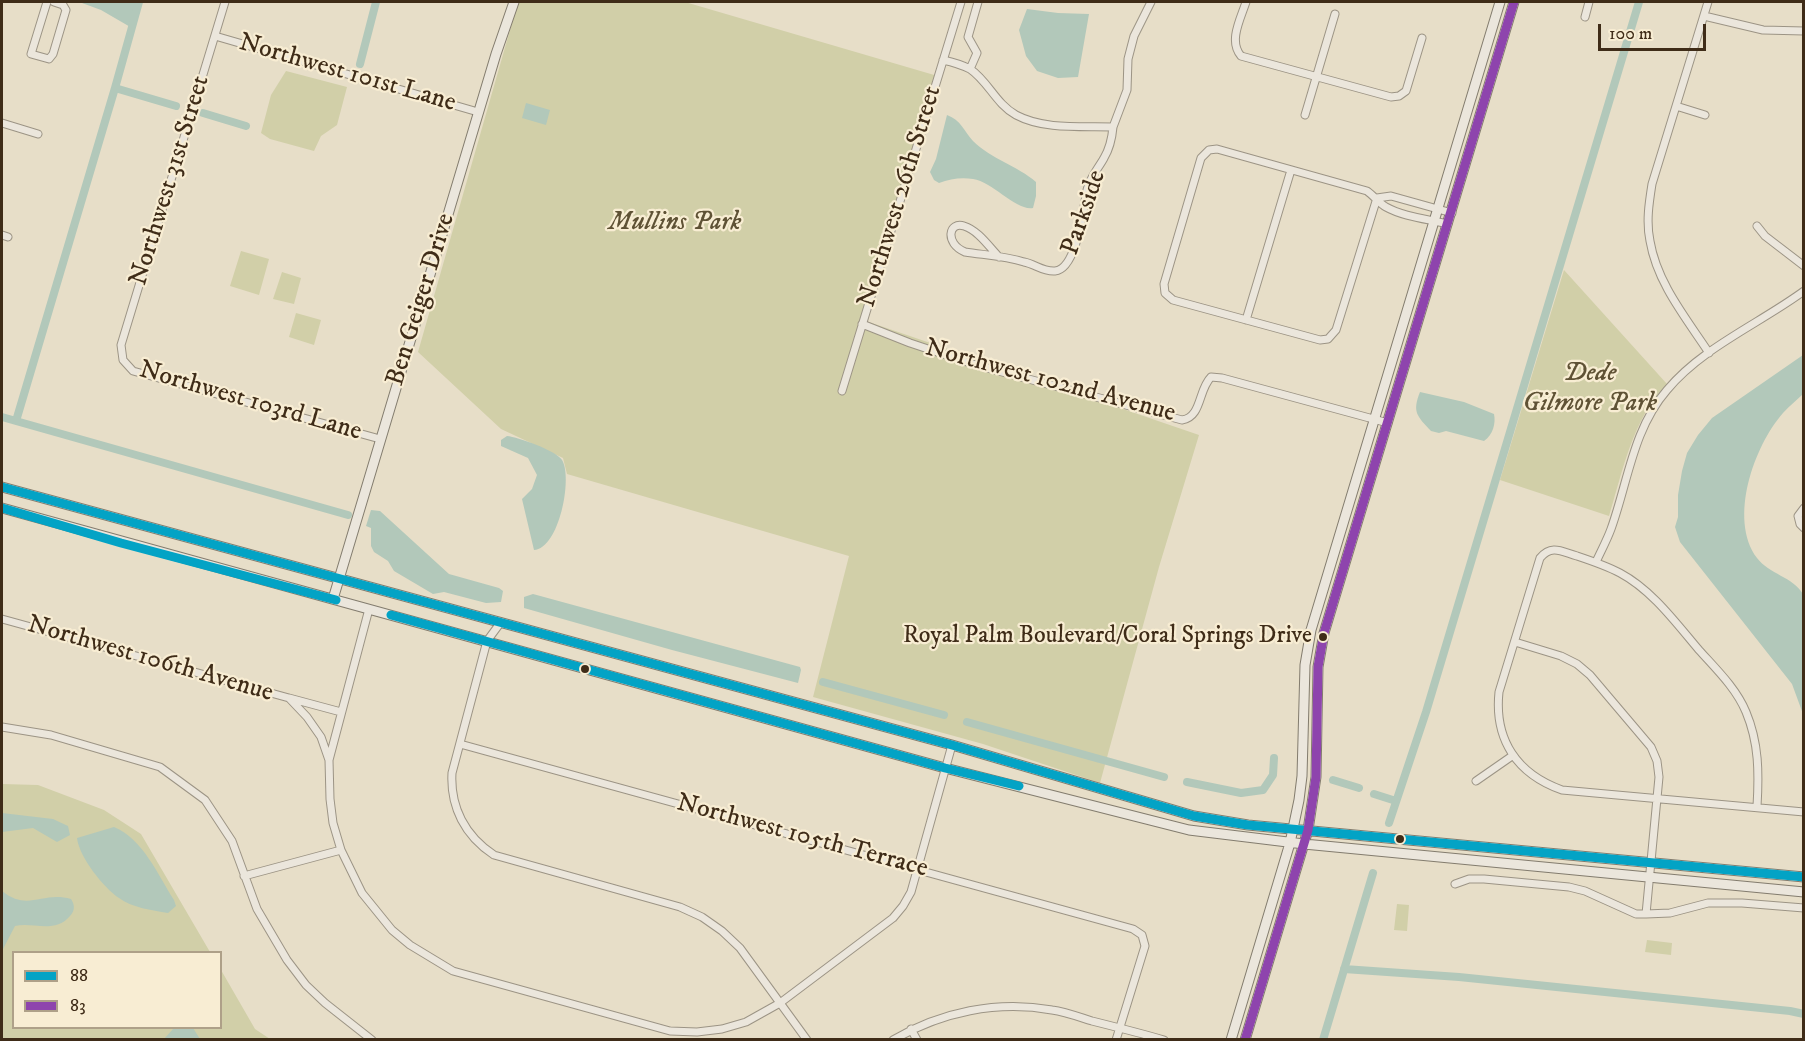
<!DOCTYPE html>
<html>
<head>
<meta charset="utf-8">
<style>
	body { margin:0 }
	#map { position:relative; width:1805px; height:1041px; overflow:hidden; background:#e7dec8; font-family:"IM FELL DW Pica",serif }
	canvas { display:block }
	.frame { position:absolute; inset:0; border:3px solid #3f2c18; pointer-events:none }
	.legend { position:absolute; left:12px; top:951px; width:210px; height:78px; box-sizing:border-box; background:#f8edd3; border:2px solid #aea088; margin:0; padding:8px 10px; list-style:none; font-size:18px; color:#3f2c18 }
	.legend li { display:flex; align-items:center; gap:12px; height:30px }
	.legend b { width:30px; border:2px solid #aea088 }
	.scale { position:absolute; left:1598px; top:24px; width:108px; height:27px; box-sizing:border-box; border:3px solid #3f2c18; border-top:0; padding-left:8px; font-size:18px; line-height:21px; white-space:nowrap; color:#3f2c18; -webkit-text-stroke:4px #f8edd3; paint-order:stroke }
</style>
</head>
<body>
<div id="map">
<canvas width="1805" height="1041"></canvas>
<div class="frame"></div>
<ul class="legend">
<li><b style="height:8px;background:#03a3c5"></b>88</li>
<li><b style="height:8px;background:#8e44ad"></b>83</li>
</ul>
<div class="scale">100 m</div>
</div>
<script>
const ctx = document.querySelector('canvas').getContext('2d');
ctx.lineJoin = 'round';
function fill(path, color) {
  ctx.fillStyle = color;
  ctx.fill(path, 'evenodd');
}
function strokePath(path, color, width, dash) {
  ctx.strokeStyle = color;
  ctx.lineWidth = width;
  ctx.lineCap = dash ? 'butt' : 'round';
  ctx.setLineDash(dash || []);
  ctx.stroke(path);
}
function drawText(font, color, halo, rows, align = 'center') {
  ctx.font = font + ' "IM FELL DW Pica",serif';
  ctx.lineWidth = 4.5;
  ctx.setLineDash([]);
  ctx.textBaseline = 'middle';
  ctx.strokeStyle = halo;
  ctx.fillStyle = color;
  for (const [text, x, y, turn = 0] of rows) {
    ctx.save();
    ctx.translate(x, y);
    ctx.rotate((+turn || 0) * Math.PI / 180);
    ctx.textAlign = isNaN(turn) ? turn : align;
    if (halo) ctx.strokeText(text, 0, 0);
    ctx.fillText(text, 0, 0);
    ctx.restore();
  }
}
const green = new Path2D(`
	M518 2H685L941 77 866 321 1199 435 1159 567 1100 783 983 744 813 697 849 556 567 474 563 458 501 429 418 352Z
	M286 71 347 87 337 125 321 136 314 151 270 139 261 133 271 95Z
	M241 251 269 259 259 295 230 286Z
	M1564 270 1667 384C1660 392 1653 401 1647 410 1628 442 1620 480 1609 516L1500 480Z
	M282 272 301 278 294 304 273 299Z
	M296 313 321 320 314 345 289 337Z
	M2 784 38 785 104 810 141 834 210 952H14V1028H220L221 970 255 1029 270 1039 2 1040Z
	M1397 904 1409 905 1407 931 1394 930Z
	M1647 940 1672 943 1671 955 1645 952Z`);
const water = new Path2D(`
	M82 2H139L132 28 101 10 82 3Z
	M1027 9 1058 13 1089 14 1078 77 1058 78 1037 71 1026 56 1019 30Z
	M526 103 550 110 546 125 522 118Z
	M947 115C961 120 964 131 973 141 991 159 1018 166 1036 182V196L1033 208C1016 211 993 182 973 179 961 177 950 179 939 183L934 180 930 172 936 159Z
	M1803 355V394C1797 400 1789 406 1783 413 1754 446 1728 519 1757 558 1769 574 1793 577 1803 594V714L1792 684 1680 542 1675 527 1678 517V495L1682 471 1687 453 1698 435 1712 418Z
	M1420 392 1464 402 1494 414C1496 423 1493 435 1484 441L1446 431 1439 433 1431 431C1417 416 1412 412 1420 392Z
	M507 436C518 437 557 451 562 460 573 478 559 549 534 550L522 499 532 489 537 475 528 458 501 446V440Z
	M371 510 380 511 449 574 499 588 503 591 501 602 486 603 444 592 433 594 394 571 388 561 374 552 371 546V528L366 526Z
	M533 594 800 667 801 670 798 683 672 650 524 608V597Z
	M2 813 53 819 68 826 70 835 57 842 33 828 2 832Z
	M114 827C143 839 158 875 174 900L176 906 168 913C151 910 133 908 119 898 104 888 79 857 77 838Z
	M2 891C28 912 42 891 71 899 75 905 75 911 70 916 55 934 33 922 15 926L2 951Z
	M174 1028H193L200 1039H164Z`);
const canal = new Path2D(`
	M360 64 376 2
	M115 88 176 106
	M203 113 246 126
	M2 417 16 421 115 88 139 2
	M16 421 348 515
	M823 682 944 715
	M967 722 1164 777
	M1333 780 1359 788
	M1187 782 1241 793 1263 790 1273 775 1274 758
	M1374 794 1396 801
	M1389 823 1426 712 1639 2
	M1344 969 1459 977 1790 1011 1804 1014
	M1323 1040 1373 873`);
const street = new Path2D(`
	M47 2 31 54 49 59 53 54 66 10 63 5 54 2
	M225 2 121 345 123 360 133 371 380 439
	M1246 2C1241 18 1228 41 1241 56L1391 97 1399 96 1406 91 1422 38
	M1708 2 1652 184C1649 203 1646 222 1650 241 1657 283 1686 318 1709 353
	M1704 16 1763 30 1804 31
	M1585 17 1589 2
	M215 36 478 112
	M943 60C952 62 962 65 970 69 988 81 996 104 1016 115 1044 130 1082 126 1113 127L1127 90 1128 59 1134 36 1151 2
	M970 69 977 53 968 37 978 2
	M1676 106 1705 115
	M1305 115 1335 14
	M2 123 38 134
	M1377 198 1336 330 1328 339 1320 340 1173 300 1165 293 1164 284 1201 158 1209 150 1217 149 1367 191C1374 196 1379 203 1386 207 1404 217 1428 219 1448 224
	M1377 198 1391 196 1452 213
	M1757 226 1765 236 1804 266
	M2 235 8 237
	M999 257C990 248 978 230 964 226 949 221 944 243 965 252 984 255 1005 256 1024 262 1035 264 1043 272 1055 271 1077 269 1083 209 1087 190 1090 177 1098 169 1104 158 1110 148 1112 138 1113 127
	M1246 320 1291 170
	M862 324 910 343 976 365 1182 420C1202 417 1198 390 1211 377L1222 378 1388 423
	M842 391 961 2
	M1804 508 1798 516 1800 524 1804 528
	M1596 562C1601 551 1607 540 1611 529 1628 482 1633 429 1667 390 1703 347 1759 324 1804 291
	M2 619 289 698 307 717 321 737 329 760 330 799 333 823 341 850 362 893 392 930 410 945 453 971 670 1031 697 1032 722 1029 746 1022 780 1003 893 918 903 906 911 892 952 745
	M501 622 487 641 452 773C450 807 465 836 494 855L680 907 702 917 722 931 740 948 807 1040
	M1515 642 1561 656 1577 664 1590 675 1651 747 1657 761 1659 777 1646 914
	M289 698 341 712
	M2 727 51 735 160 767 205 800 232 841 257 909 287 960 306 985 325 1003 372 1040
	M460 744 1133 929 1142 935 1145 946 1116 1040
	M329 760 369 609
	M1476 781 1512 756
	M1757 807C1759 773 1759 743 1746 712 1736 688 1716 669 1699 650 1676 623 1652 590 1620 573 1607 566 1592 561 1577 556 1562 552 1552 544 1540 558L1499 692C1494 740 1517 774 1562 790L1804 812
	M244 876 341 850
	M1455 884 1469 879H1484L1569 887 1585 891 1636 914H1646L1670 913 1708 903H1742L1804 908
	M911 1029 917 1040
	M893 1040C941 1012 997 1000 1052 1010 1066 1012 1079 1017 1092 1021 1116 1027 1140 1033 1164 1040`);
const secondary = new Path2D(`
	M2 487 952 745 1194 816 1248 825 1804 877
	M2 508 945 768 1189 830 1304 844 1804 892
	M333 599 496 54 514 2
	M1231 1040 1290 843 1299 800 1302 776 1305 665 1311 630 1500 2
	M1245 1040 1308 830 1316 777 1318 667 1324 633 1514 2`);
const bus1 = new Path2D(`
	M2 487 952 745 1194 816 1248 825 1804 877
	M2 508 121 543 336 600
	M391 615 945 768 1019 786`);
const bus2 = new Path2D(`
	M1245 1040 1308 830 1316 777 1318 667 1324 633 1514 2`);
const markers = [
	[1323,637,5,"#3f2c18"],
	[585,669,5,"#3f2c18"],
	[1400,839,5,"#3f2c18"]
];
const busNames = [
	["Royal Palm Boulevard/Coral Springs Drive",1312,637]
];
const streetNames = [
	["Northwest 101st Lane",347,74,16],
	["Northwest 31st Street",171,181,-73],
	["Northwest 26th Street",901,197,-73],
	["Parkside",1085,213,-71],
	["Ben Geiger Drive",422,300,-73],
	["Northwest 102nd Avenue",1050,382,15],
	["Northwest 103rd Lane",250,402,16],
	["Northwest 106th Avenue",150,660,16],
	["Northwest 105th Terrace",802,837,15]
];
const parkNames = [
	["Mullins Park",675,224],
	["Dede",1590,375],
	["Gilmore Park",1590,405]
];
fill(green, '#d1cfa8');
fill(water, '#b2c8ba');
strokePath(canal, '#b2c8ba', 8);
strokePath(street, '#9c9485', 9);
strokePath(secondary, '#837c6e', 11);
strokePath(street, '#ebe6dc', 7);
strokePath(secondary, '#ebe6dc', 9);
strokePath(bus1, '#03a3c5', 9);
strokePath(bus2, '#8e44ad', 9);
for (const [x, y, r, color] of markers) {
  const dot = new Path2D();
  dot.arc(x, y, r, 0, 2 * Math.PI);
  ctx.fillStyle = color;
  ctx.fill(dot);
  strokePath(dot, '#f8edd3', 2);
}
drawText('24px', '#3f2c18', '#f8edd3', busNames, 'right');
drawText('26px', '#3f2c18', '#f8edd3', streetNames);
drawText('italic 26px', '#5f5235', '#f8edd3', parkNames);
</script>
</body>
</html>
